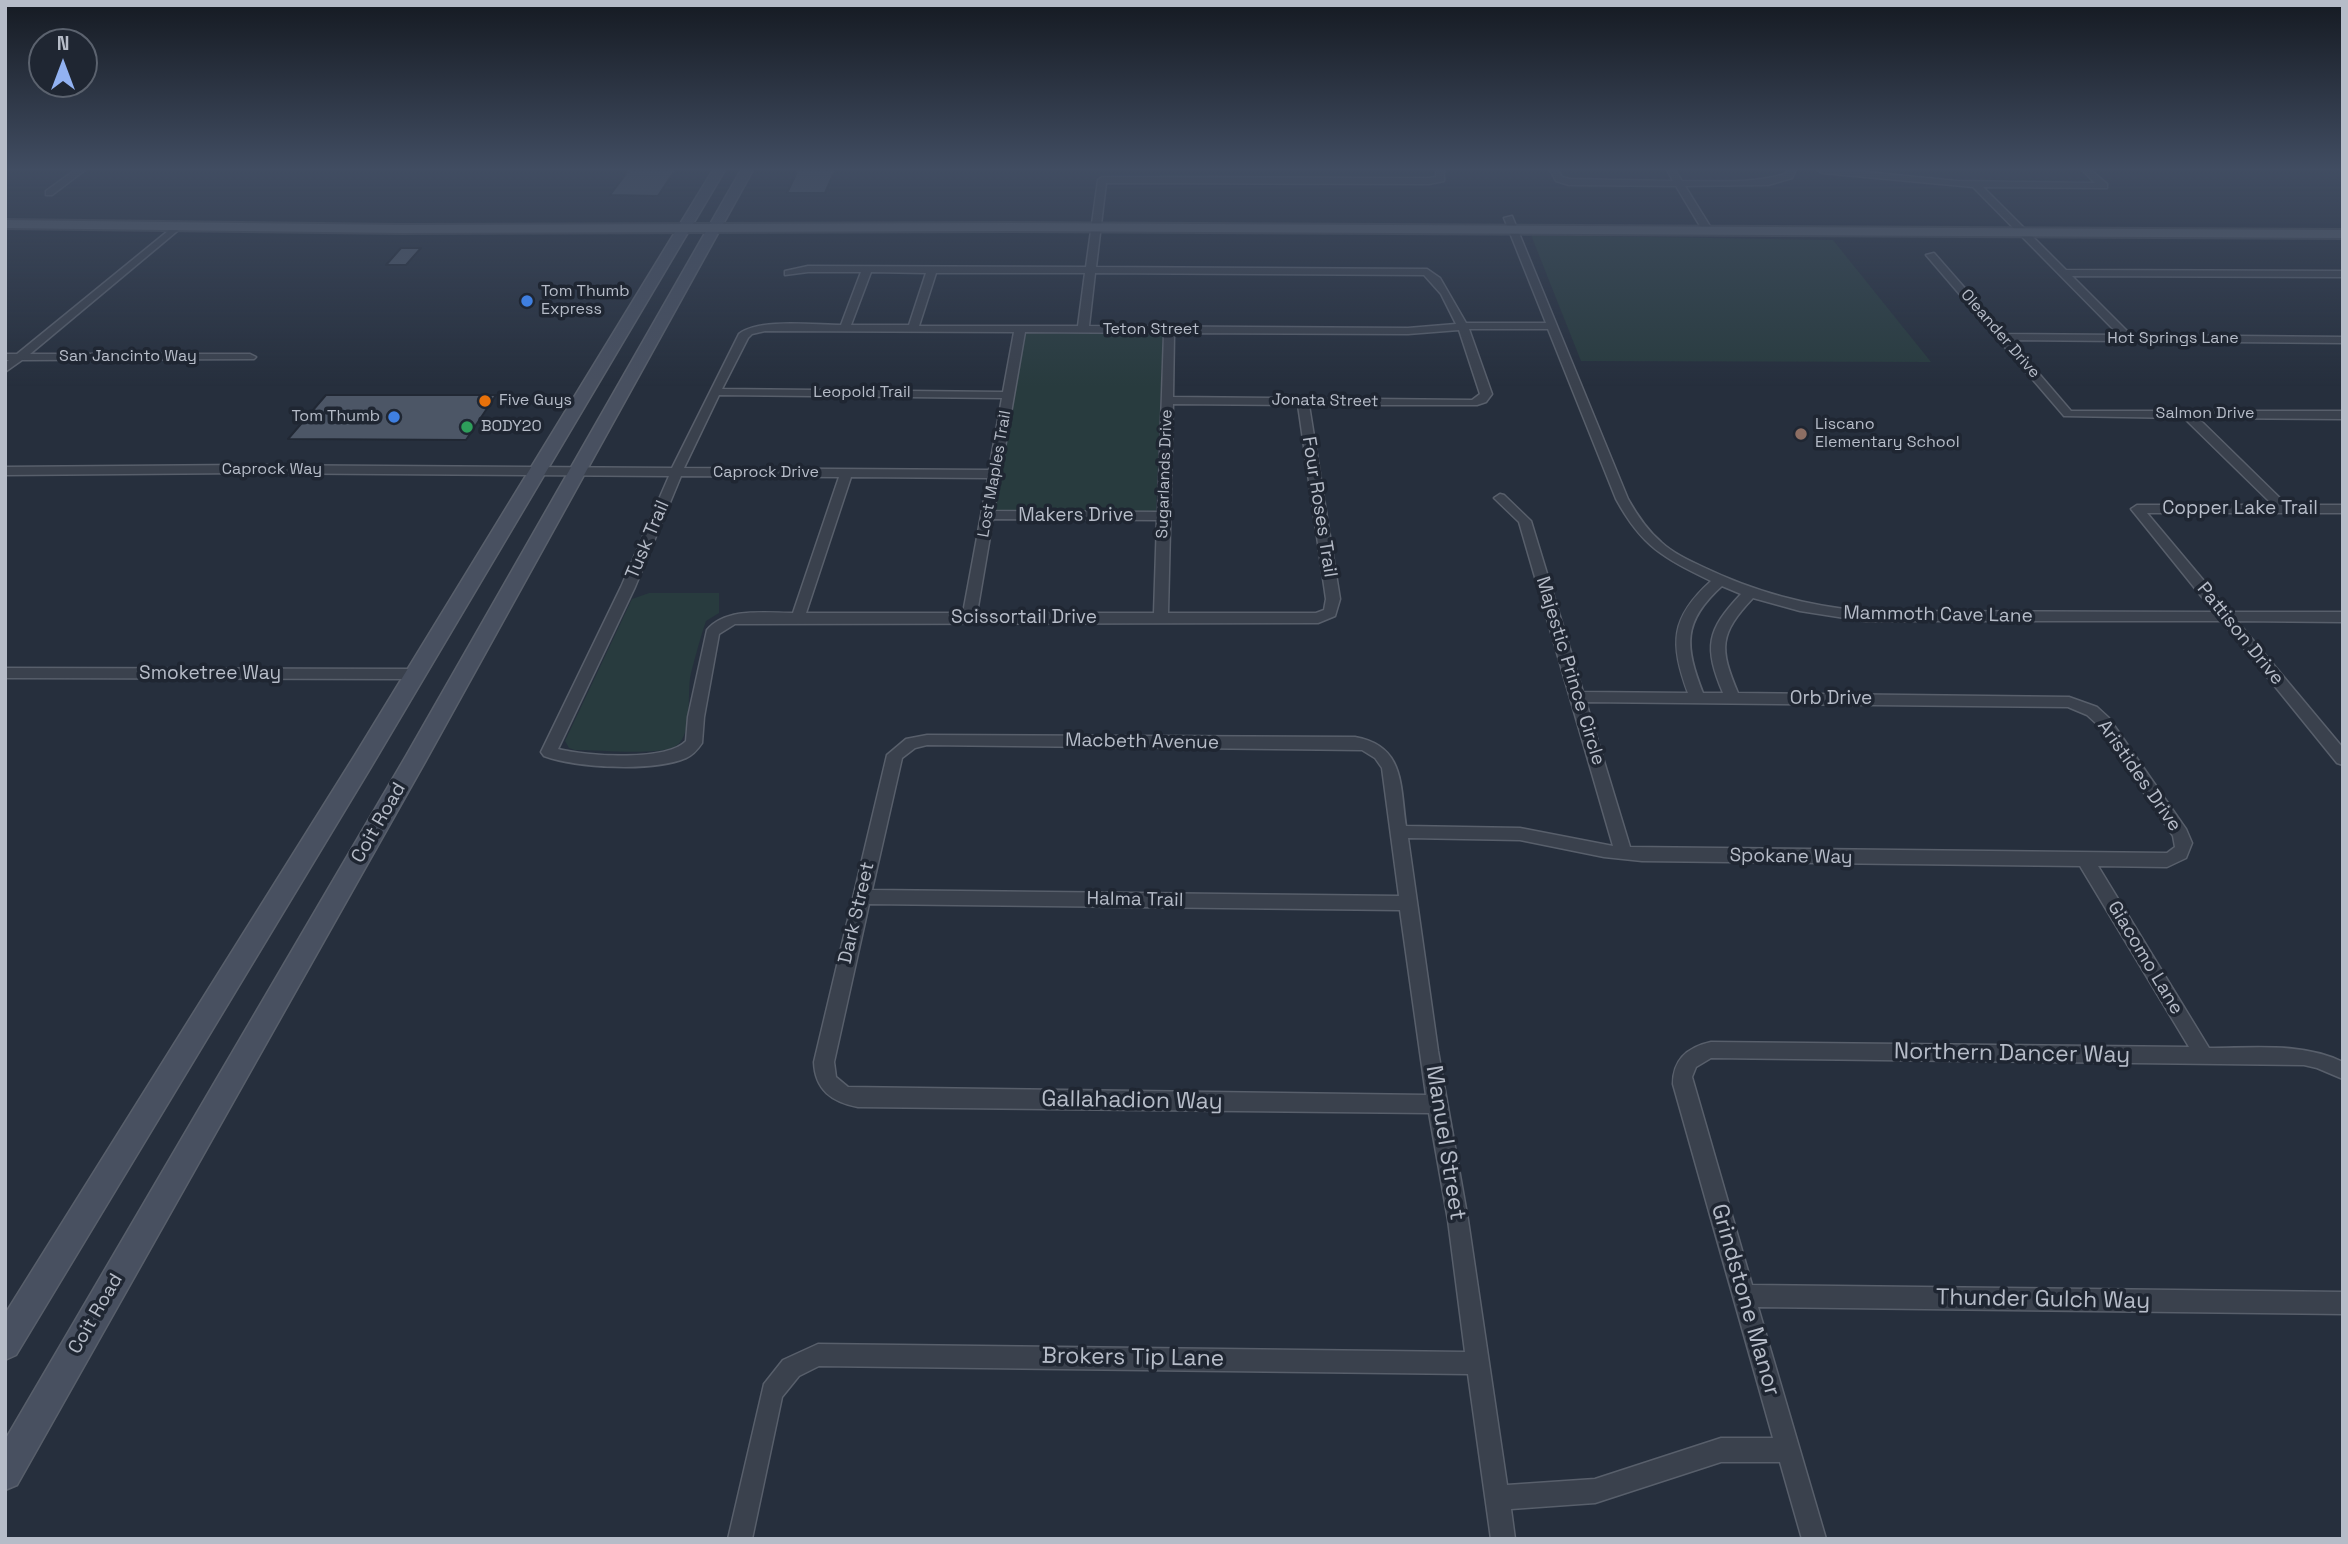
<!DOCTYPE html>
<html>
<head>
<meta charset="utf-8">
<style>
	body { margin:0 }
	#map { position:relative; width:2348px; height:1544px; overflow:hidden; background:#262f3d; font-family:"Space Grotesk",sans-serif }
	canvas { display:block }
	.frame { position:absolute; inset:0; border:7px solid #b6bcc8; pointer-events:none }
	.north { position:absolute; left:28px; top:28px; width:70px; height:70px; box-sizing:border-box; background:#1f2632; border:2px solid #5b626e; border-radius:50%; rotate:0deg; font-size:19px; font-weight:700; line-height:28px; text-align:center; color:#b6bcc8 }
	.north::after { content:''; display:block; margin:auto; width:24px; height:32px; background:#92b2f2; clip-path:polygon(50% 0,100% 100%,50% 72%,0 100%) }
</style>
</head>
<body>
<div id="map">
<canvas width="2348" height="1544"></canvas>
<div class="frame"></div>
<div class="north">N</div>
</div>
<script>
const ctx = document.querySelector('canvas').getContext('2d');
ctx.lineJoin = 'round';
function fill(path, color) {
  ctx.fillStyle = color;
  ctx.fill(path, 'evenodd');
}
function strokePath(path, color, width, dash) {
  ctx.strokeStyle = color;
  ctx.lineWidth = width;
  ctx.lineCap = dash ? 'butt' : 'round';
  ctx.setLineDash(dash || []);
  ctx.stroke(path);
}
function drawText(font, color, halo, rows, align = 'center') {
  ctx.font = font + ' "Space Grotesk",sans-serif';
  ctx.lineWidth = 7;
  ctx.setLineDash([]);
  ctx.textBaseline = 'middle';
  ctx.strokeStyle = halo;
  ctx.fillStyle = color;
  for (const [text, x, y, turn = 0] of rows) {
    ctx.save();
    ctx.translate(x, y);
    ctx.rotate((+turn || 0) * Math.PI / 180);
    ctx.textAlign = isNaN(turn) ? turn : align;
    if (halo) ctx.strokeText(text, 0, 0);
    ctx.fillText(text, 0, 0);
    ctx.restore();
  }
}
const green = new Path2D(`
	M1531 235 1833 240 1931 362 1581 361Z
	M1026 332 1163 333 1156 511 994 510Z
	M649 593H719V613L706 621C701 635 695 658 691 673 686 692 695 740 672 748 650 755 600 750 575 750L569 748 565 741 632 599Z`);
const building = new Path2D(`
	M629 170H675L658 196 610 195Z
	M798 170H835L825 193H787Z
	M401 248H421L406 265H386Z
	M326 395H496L466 440 288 439Z`);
const minor = new Path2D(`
	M75 170H85L52 195H46V191Z
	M1436 170H1444V181L1429 184 1106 183 1096 267 1427 269 1440 278 1466 323H1546L1504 218 1512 216 1628 499C1637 515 1647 530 1661 542 1673 553 1688 560 1703 567 1755 592 1807 606 1864 611L2214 612 2131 509 2137 505H2273L2184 418 2064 416 1926 255 1934 253 2005 334 2119 335 1973 187 1822 173 1818 170H1846L1957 181 2095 183 2082 170H2091L2107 184V188L1983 187 2066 270 2343 271V277L2072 276 2131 335 2343 337V343L2010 340 2071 411H2343V419L2198 418 2287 505H2343V513H2147L2230 612H2343V622L2237 621 2343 748V765L2337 763 2222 621H1864L1800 611 1753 598C1719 634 1719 648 1738 693L2069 697 2097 707 2109 718 2186 829 2192 843 2186 858 2167 867 2098 866 2209 1048C2254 1048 2301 1042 2343 1062V1079L2317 1068 2304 1065 1711 1058 1696 1067 1692 1077 1752 1285 2343 1292V1314L1758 1307 1826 1539H1802L1780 1462H1721L1595 1503 1511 1509 1515 1539H1491L1468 1374 819 1366 799 1376 782 1397 752 1539H728L764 1384 783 1360 818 1344 1465 1352 1448 1220 1429 1113 858 1107C832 1102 815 1090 814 1062L887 755 906 739 927 735 1355 737C1405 746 1400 785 1406 826L1520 828 1613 846 1519 522 1494 498 1500 494 1504 495 1531 521 1583 692 1688 693C1670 643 1670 618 1711 581 1664 558 1642 547 1616 499L1548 329H1469L1492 394 1486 402 1477 405H1309L1340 599 1335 616 1318 623 735 624 719 634 704 717 702 743C698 749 693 755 686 758 653 772 577 768 544 756L541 752 621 587 669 476 242 473 5 475V467L242 465 672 468 739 334C758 318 815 325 841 325L861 272H808L785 275V271L808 266 1086 267 1098 180 1102 177 1429 178 1436 177ZM871 272 926 273 909 325H851ZM936 273H1085L1078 326H919ZM1095 273 1424 275 1441 294 1456 324 1408 328 1089 326ZM1459 330 1480 394 1472 400 1173 397 1174 333 1408 334ZM765 331 1014 332 1003 392 722 389 748 338 752 334ZM1025 332 1164 333 1158 512 994 511ZM719 395 1002 398 989 470 684 468ZM1173 404 1298 405 1326 599 1324 610 1316 613H1168ZM681 476 839 477 793 613C766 613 726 607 707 630L688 717 686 741C666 762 586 756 558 749L635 587ZM851 477 988 478 963 613H806ZM993 519 1157 520 1154 613H977ZM1722 586 1741 594C1706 631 1704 647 1723 693H1703C1685 646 1682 622 1722 586ZM1586 702 2068 707 2087 715 2099 726 2173 836 2175 847 2167 853 1630 847ZM927 745 1362 750 1375 758 1382 768 1399 896 872 890 902 758 915 748ZM1408 838 1520 840 1604 857 1642 861 2080 866 2189 1047 1711 1042C1688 1047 1673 1059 1673 1084L1773 1438H1721L1595 1479 1507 1485 1468 1220 1438 1051ZM869 904 1400 910 1426 1095 848 1087 836 1077 834 1062Z
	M1550 170H1558L1562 177 1570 179 1673 181 1667 170H1675L1682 181C1717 181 1752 184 1785 174L1788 170H1796L1792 178 1768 185 1685 186 1713 231 1708 234 1703 231 1676 186 1569 185 1556 181Z
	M179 222 184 225 182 227 30 354H250L256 357 254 359 22 360 5 372V363L9 360H5V354H17Z
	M5 668 415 669 422 674 415 679 5 678Z`);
const secondary = new Path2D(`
	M713 170H725L371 767 16 1355 5 1360V1314L355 755Z
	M741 170H753L425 762 17 1485 5 1490V1440L406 756Z`);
const primary = new Path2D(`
	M5 220 402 225 1011 223 2343 230V238L1011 231 402 233 5 228Z`);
const markers = [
	[527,301,7,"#3f7fe0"],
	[485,401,7,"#e8710a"],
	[394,417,7,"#3f7fe0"],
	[467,427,7,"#2e9e5b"],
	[1801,434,7,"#8d6e63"]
];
const farPoinames = [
	["Tom Thumb",541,292],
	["Express",541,310],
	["Five Guys",499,401],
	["Tom Thumb",380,417,"right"],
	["Liscano",1815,425],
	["Elementary School",1815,443],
	["BODY20",481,427]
];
const farStreetnames = [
	["Teton Street",1151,330],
	["Oleander Drive",2000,334,49],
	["Hot Springs Lane",2173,339],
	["San Jancinto Way",128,357],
	["Leopold Trail",862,393],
	["Jonata Street",1325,401,1],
	["Salmon Drive",2205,414],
	["Caprock Way",272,470],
	["Caprock Drive",766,473],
	["Lost Maples Trail",995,474,-80],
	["Sugarlands Drive",1165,474,-88]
];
const streetNames = [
	["Four Roses Trail",1319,507,81],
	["Copper Lake Trail",2240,509],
	["Makers Drive",1076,516],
	["Tusk Trail",648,540,-67],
	["Mammoth Cave Lane",1938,615,1],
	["Scissortail Drive",1024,618],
	["Pattison Drive",2240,634,51],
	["Majestic Prince Circle",1570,671,73],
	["Smoketree Way",210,674],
	["Orb Drive",1831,699],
	["Macbeth Avenue",1142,742,1],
	["Aristides Drive",2139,776,55],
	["Coit Road",379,823,-60],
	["Spokane Way",1791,857,1],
	["Halma Trail",1135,900,1],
	["Dark Street",857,913,-77],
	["Giacomo Lane",2145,958,59],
	["Coit Road",96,1314,-60]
];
const nearStreetnames = [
	["Northern Dancer Way",2012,1054,1],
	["Gallahadion Way",1132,1101,1],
	["Manuel Street",1445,1143,81],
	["Grindstone Manor",1745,1300,74],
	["Thunder Gulch Way",2043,1300,1],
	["Brokers Tip Lane",1133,1358,1]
];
fill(green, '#283b3e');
fill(building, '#4c5666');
strokePath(building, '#212834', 2);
strokePath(minor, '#585f6b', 3);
strokePath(secondary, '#585f6b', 3);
strokePath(primary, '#434a56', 4);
fill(minor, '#3a414d');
fill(secondary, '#485060');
fill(primary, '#58606d');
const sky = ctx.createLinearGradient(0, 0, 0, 386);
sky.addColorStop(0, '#151a22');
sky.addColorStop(0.44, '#414d62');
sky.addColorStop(1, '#414d6200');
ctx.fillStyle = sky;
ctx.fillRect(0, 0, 2348, 386);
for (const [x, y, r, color] of markers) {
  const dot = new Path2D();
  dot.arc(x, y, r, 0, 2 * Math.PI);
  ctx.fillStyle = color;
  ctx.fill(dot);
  strokePath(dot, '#1f2632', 2.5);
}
drawText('16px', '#b6bcc8', '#1f2632', farPoinames, 'left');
drawText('16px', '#b6bcc8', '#1f2632', farStreetnames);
drawText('19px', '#b6bcc8', '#1f2632', streetNames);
drawText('23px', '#b6bcc8', '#1f2632', nearStreetnames);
</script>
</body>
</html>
